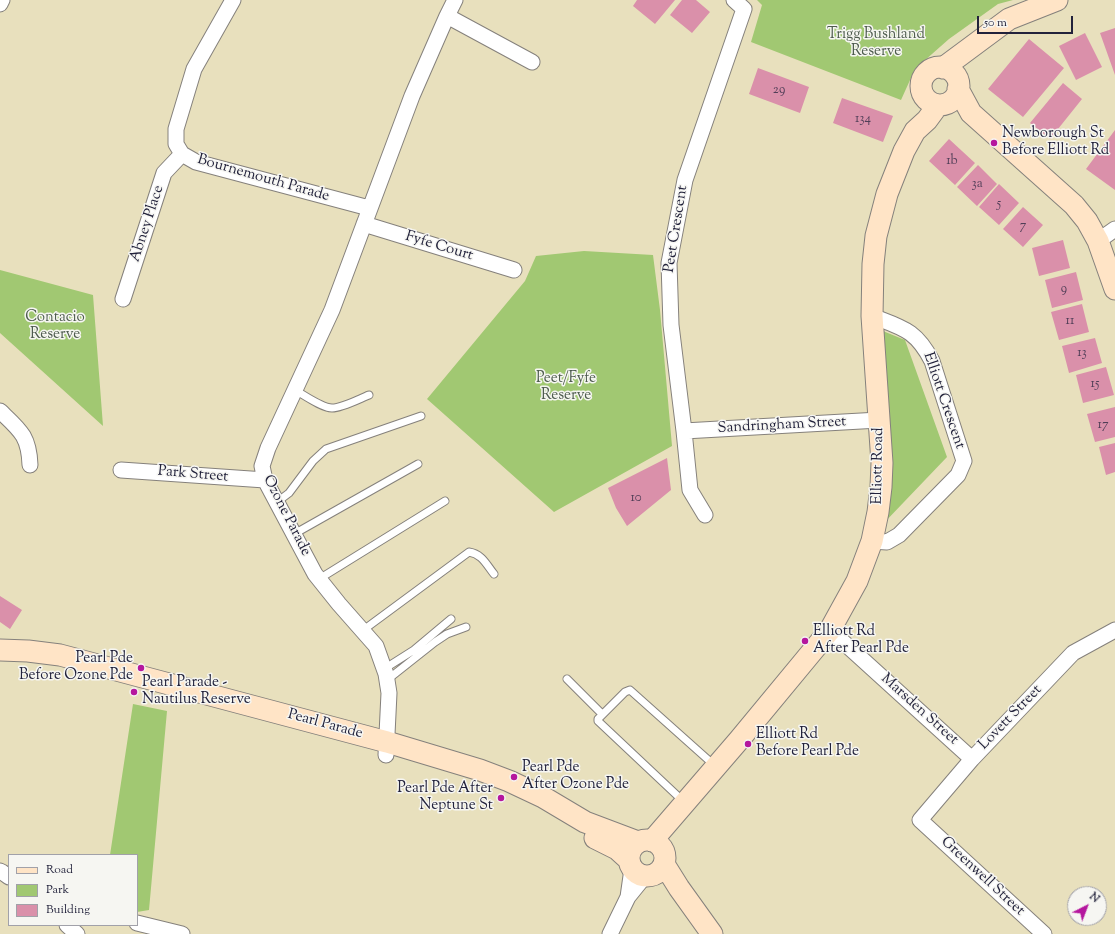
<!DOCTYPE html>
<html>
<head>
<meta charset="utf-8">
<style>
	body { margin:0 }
	#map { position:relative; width:1115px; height:934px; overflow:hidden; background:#e8e0bd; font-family:"Sorts Mill Goudy",serif }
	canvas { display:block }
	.legend { position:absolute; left:8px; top:854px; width:130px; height:72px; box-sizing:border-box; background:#f6f6f2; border:1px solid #a1a1a9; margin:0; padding:5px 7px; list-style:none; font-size:12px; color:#22223b }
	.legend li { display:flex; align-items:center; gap:8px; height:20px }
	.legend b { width:20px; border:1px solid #a1a1a9 }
	.north { position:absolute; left:1067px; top:886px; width:40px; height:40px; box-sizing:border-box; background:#f6f6f2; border:1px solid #a1a1a9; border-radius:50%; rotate:42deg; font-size:11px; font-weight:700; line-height:16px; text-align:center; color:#22223b }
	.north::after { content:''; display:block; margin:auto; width:14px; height:18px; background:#b5179e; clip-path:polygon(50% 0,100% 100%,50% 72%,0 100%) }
	.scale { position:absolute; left:977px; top:16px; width:96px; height:18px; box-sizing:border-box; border:2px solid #22223b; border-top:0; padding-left:5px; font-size:12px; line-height:14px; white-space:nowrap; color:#22223b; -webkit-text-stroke:3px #f6f6f2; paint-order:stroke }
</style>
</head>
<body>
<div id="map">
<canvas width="1115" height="934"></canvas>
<ul class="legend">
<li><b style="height:5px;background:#ffe4c6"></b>Road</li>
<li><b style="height:11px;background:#a1c872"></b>Park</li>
<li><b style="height:11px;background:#da90aa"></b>Building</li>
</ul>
<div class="north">N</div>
<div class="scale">50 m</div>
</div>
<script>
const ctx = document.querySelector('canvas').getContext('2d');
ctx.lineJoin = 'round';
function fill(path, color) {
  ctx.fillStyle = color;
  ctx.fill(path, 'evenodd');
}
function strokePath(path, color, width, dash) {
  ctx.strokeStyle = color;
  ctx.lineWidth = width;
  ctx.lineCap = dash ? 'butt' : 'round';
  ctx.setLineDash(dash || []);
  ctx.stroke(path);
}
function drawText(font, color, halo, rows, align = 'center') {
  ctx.font = font + ' "Sorts Mill Goudy",serif';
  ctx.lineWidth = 3;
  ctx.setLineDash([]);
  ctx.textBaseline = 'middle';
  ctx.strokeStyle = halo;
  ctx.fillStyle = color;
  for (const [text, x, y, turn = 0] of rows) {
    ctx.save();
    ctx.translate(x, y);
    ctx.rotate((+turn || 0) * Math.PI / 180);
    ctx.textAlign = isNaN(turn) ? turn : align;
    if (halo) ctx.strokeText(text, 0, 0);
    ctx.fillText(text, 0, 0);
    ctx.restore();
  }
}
const green = new Path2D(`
	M757 0H1013L998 4 949 39 915 69 901 100 751 42 762 5Z
	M584 251 653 255 660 310 672 446 554 512 427 399 525 281 536 256Z
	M0 270 93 295 103 426 0 333Z
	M878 329 905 340 947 457 882 525Z
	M133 704 167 711 149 910 137 912V855H110Z`);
const building = new Path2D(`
	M637 0H675L655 24 633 6Z
	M682 0H696L710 12 692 33 670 15Z
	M1115 28V75L1100 33Z
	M1085 33 1102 67 1076 80 1059 46Z
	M1029 39 1064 68 1023 117 988 89Z
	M758 68 809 87 800 113 749 94Z
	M1063 83 1082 99 1050 139 1030 123Z
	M842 98 893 116 883 142 833 123Z
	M1115 130V190L1086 169Z
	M949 139 975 163 955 185 929 161Z
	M978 165 997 184 977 206 957 187Z
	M999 184 1019 203 999 225 979 207Z
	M1023 207 1043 225 1023 247 1003 229Z
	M1063 240 1070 268 1039 276 1032 248Z
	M1076 272 1083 300 1052 308 1045 280Z
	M1082 304 1089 332 1059 340 1051 312Z
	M1095 338 1102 363 1069 373 1062 346Z
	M1106 367 1114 395 1083 403 1076 375Z
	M1115 407V437L1095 442 1087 414Z
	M1115 443V472L1106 475 1099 447Z
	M667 458 671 490 627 526 616 508 608 488Z
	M0 596 22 610 10 629 0 622Z`);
const lane = new Path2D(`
	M295 390C304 395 322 408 332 408 342 408 359 399 369 395
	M277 502 289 493 313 461 326 449 421 416
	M294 534 418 464
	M319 579 445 501
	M362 631 469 552C482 554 486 564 494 574
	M384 669 414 650 451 619
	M567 679 602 714
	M387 680 435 642 447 634 466 627
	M683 801 598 721V719L625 692 630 690 714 765`);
const street = new Path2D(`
	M233 0 194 69 176 129V144L182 154 196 162 369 208
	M0 4 2 0
	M447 16 532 62
	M364 224 514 270
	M1098 241 1115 229
	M123 299 164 173 182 154
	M872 316C903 328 916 330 932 361L964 461 958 475 899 535 887 542 872 541
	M0 411C20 430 29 436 30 465
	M684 431 879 420
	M121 470 265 480
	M705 515 690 490 684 431 671 325 669 263 685 180 744 9 734 0
	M830 630 972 759
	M386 755 389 693 386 674 376 646 339 604 315 574 265 480 262 466 268 448 332 310 412 96 447 16 455 0
	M0 871 2 872 9 877
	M628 897 632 869
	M137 923 182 934
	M67 925 77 934
	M610 934 628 897 645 876
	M1044 934 920 820 972 759 1073 653 1115 630`);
const secondary = new Path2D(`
	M921 86a19 19 0 1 1 38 0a19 19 0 1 1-38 0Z
	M943 68 1009 19 1057 0
	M958 89 971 113 1074 205 1087 221 1098 241 1115 289
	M0 650 28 651 60 655 387 742 480 770 509 781 543 797 585 822 638 842
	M595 838 617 849 628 859
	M629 858a18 18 0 1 1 36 0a18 18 0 1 1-36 0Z
	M652 841 739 740 830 630 857 581 872 541 878 512 881 487 882 463 872 316 873 264 876 236 887 194 904 151 915 131 927 120 938 105
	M664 864 679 888 712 934`);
const markers = [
	[994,143,4,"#b5179e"],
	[805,641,4,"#b5179e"],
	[141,668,4,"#b5179e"],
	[134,692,4,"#b5179e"],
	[748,744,4,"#b5179e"],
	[514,777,4,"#b5179e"],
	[501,798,4,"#b5179e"]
];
const numberNames = [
	["29",779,91],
	["134",863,120],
	["1b",952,162],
	["3a",977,185],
	["5",999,205],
	["7",1023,227],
	["9",1064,290],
	["11",1070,322],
	["13",1082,354],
	["15",1095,385],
	["17",1103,426],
	["10",636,499]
];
const parkNames = [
	["Trigg Bushland",876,35],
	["Reserve",876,52],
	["Contacio",55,318],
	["Reserve",55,335],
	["Peet/Fyfe",566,379],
	["Reserve",566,396]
];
const poiNames = [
	["Newborough St",1002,134],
	["Before Elliott Rd",1002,151],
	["Elliott Rd",813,632],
	["After Pearl Pde",813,649],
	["Pearl Pde",133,659,"right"],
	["Before Ozone Pde",133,676,"right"],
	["Pearl Parade -",142,683],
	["Nautilus Reserve",142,700],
	["Elliott Rd",756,735],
	["Before Pearl Pde",756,752],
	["Pearl Pde",522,768],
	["After Ozone Pde",522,785],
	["Pearl Pde After",493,789,"right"],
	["Neptune St",493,806,"right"]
];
const streetNames = [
	["Bournemouth Parade",263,179,16],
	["Abney Place",148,224,-72],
	["Peet Crescent",677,229,-81],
	["Fyfe Court",439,247,17],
	["Elliott Crescent",943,401,71],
	["Sandringham Street",782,426,-3],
	["Elliott Road",879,466,-89],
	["Park Street",193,475,5],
	["Ozone Parade",286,516,63],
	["Marsden Street",919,710,42],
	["Lovett Street",1011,718,-46],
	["Pearl Parade",325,725,15],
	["Greenwell Street",982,877,43]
];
fill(green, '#a1c872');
fill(building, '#da90aa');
strokePath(lane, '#85817c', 9);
strokePath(street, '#85817c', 17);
strokePath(secondary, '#85817c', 23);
strokePath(lane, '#fff', 7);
strokePath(street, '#fff', 15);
strokePath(secondary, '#ffe4c6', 21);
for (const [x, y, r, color] of markers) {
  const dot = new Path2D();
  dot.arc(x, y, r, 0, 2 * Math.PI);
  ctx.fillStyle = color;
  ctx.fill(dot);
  strokePath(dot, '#f6f6f2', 1.5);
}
drawText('13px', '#503e57', null, numberNames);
drawText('15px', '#4e5c4e', '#f6f6f2', parkNames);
drawText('15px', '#22223b', '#f6f6f2', poiNames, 'left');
drawText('15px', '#22223b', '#f6f6f2', streetNames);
</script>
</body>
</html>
